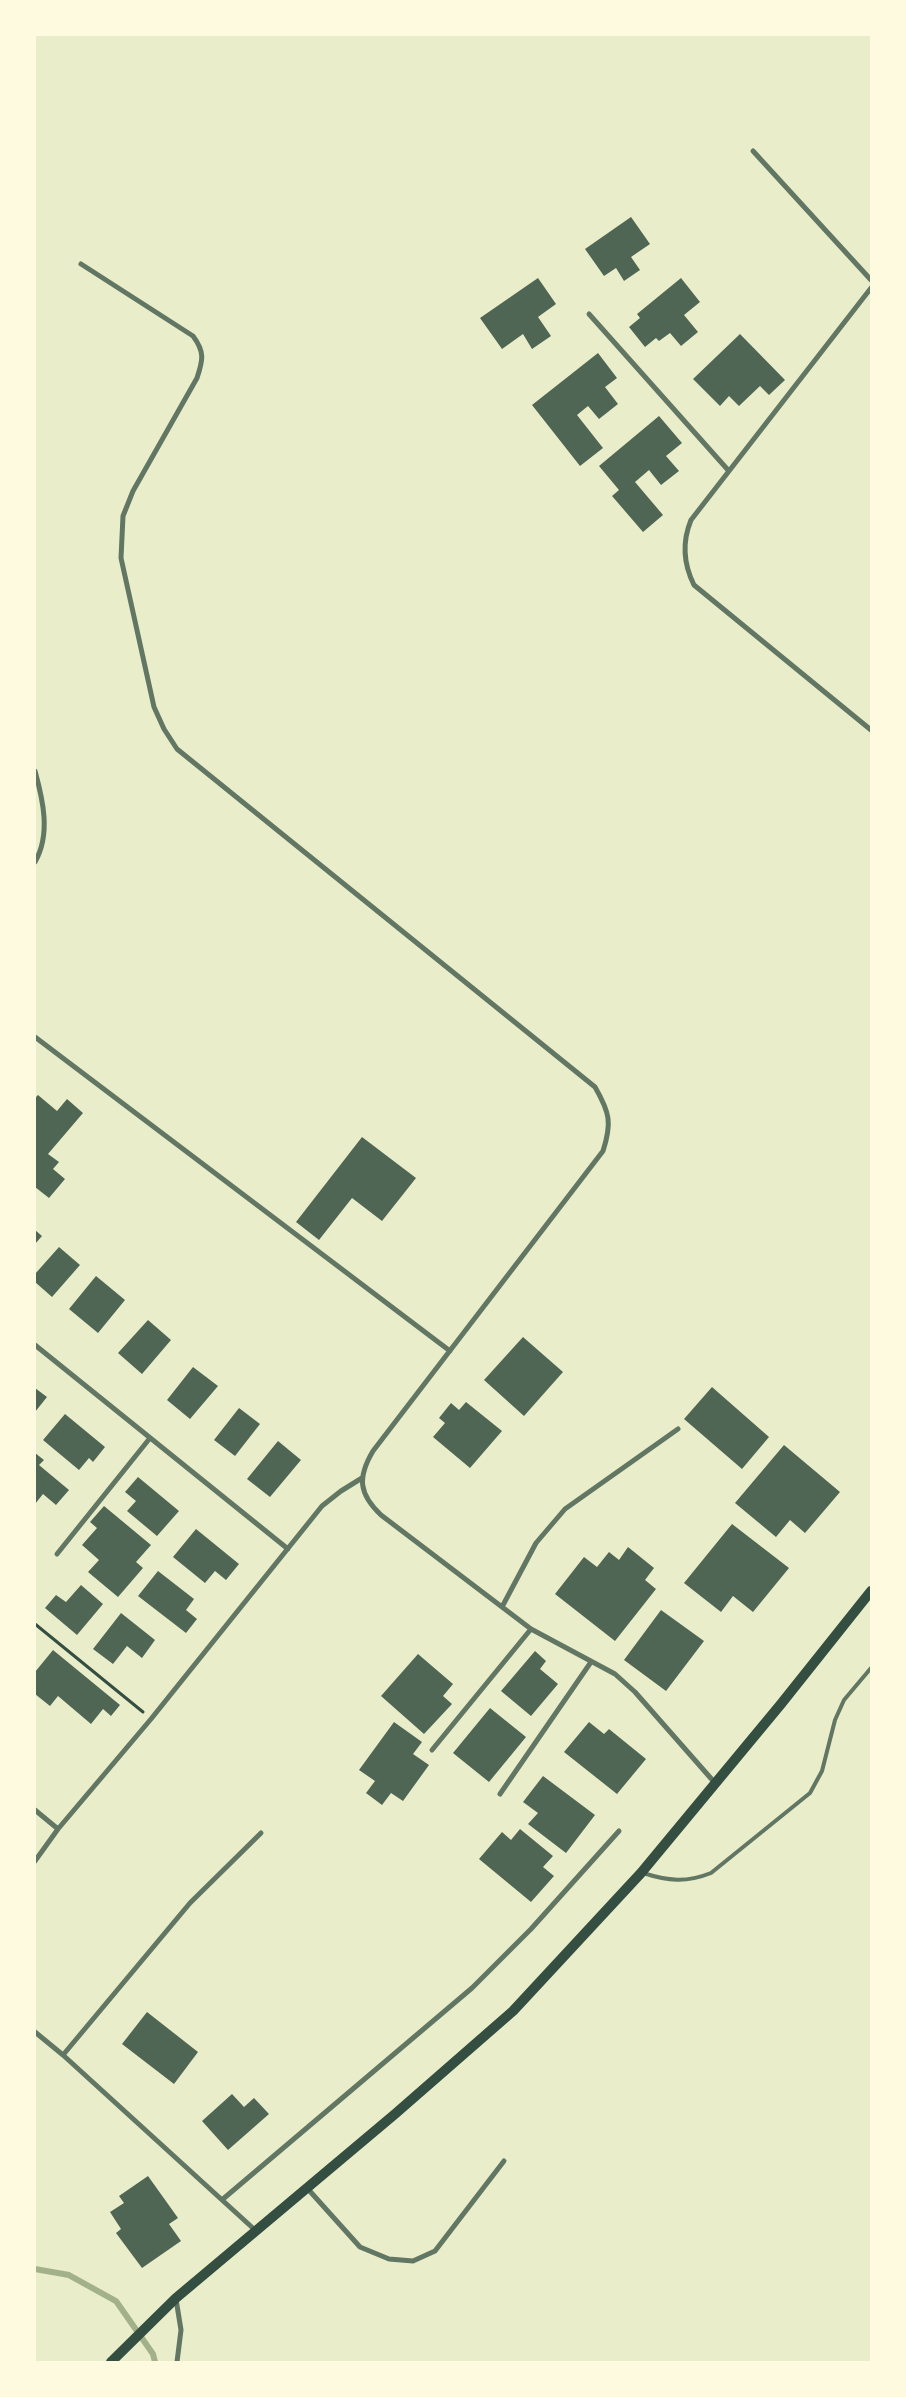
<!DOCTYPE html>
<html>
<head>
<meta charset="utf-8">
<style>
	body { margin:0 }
	#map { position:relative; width:906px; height:2397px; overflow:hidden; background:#e9edc9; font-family:Barlow,sans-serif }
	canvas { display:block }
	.frame { position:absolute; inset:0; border:36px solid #fefae0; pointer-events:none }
</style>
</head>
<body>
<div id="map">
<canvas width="906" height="2397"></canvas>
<div class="frame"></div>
</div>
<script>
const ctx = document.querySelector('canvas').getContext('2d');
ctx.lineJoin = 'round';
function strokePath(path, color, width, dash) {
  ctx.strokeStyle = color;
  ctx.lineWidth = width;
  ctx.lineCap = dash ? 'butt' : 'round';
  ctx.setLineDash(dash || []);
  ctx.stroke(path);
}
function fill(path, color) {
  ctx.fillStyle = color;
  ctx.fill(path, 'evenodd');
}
const stream = new Path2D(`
	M35 2269 69 2275 116 2301 153 2354 155 2362`);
const building = new Path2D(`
	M631 217 650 244 631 257 640 270 624 281 616 268 604 276 585 249Z
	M538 278 556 304 538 317 551 336 532 349 523 334 502 349 480 318Z
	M681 278 700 302 684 315 698 332 681 346 670 333 659 341 656 338 645 347 629 327 640 318 637 314Z
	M740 334 785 380 769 395 760 386 739 406 729 396 720 406 693 379Z
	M598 353 617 378 605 387 618 404 599 419 588 406 577 415 603 448 580 466 532 405Z
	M659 416 682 443 666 456 679 471 661 485 649 470 635 482 663 515 643 532 612 496 619 490 599 466Z
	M38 1095 57 1111 67 1099 83 1113 48 1154 59 1162 53 1169 65 1179 49 1198 35 1187V1098Z
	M362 1137 416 1178 382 1221 352 1198 319 1240 296 1222Z
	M35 1230 42 1236 35 1244Z
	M59 1247 80 1265 52 1297 35 1282V1274Z
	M96 1276 125 1300 98 1333 69 1309Z
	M148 1320 171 1340 142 1374 118 1353Z
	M523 1337 563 1372 524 1416 484 1380Z
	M193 1367 218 1386 190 1419 167 1400Z
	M712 1387 769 1437 742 1469 684 1419Z
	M35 1388 47 1397 35 1412Z
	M466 1402 502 1431 470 1468 433 1437 445 1423 439 1418 451 1403 459 1410Z
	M239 1408 260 1424 235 1456 214 1440Z
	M65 1414 105 1447 93 1462 89 1458 79 1470 43 1440Z
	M278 1441 301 1460 270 1497 247 1479Z
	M784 1445 840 1492 805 1533 790 1520 776 1537 735 1503Z
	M35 1453 44 1460 39 1465 69 1490 56 1505 43 1494 35 1504Z
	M138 1477 179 1511 157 1536 127 1511 136 1501 125 1492Z
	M104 1506 151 1545 136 1562 143 1568 118 1597 88 1572 99 1560 82 1545 97 1528 90 1522Z
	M732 1524 789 1568 753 1612 733 1596 721 1612 684 1583Z
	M196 1529 239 1564 226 1580 215 1571 205 1583 173 1557Z
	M628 1547 654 1568 645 1580 656 1589 615 1641 555 1594 584 1557 597 1567 609 1552 619 1560Z
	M158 1571 194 1599 186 1610 197 1619 186 1633 138 1596Z
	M81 1585 103 1604 77 1635 45 1608 56 1595 66 1602Z
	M661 1610 704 1641 666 1691 624 1660Z
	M121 1613 155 1640 142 1658 127 1646 113 1664 93 1649Z
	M53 1650 120 1705 111 1716 103 1709 91 1724 58 1696 50 1706 35 1694V1672Z
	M535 1651 546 1661 540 1669 558 1684 531 1716 501 1691Z
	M418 1654 453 1684 443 1696 452 1704 424 1734 381 1696Z
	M490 1708 526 1737 489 1782 453 1753Z
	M394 1722 422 1742 413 1754 429 1765 403 1801 391 1793 382 1805 366 1793 375 1781 359 1770Z
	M589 1722 604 1734 609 1729 646 1759 617 1794 564 1752Z
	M543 1776 595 1815 566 1853 528 1824 538 1813 523 1802Z
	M520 1829 553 1856 543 1867 554 1876 531 1902 479 1859 502 1832 511 1840Z
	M147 2012 198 2052 174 2084 122 2044Z
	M232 2094 244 2107 254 2098 269 2114 228 2150 202 2121Z
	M148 2176 178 2218 169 2224 181 2241 142 2268 116 2233 121 2229 110 2212 124 2203 119 2196Z`);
const path = new Path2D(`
	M35 1624 143 1712`);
const service = new Path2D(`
	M643 1873C668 1881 686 1883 711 1873L810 1793 822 1771 835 1720 844 1700 871 1668`);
const minor = new Path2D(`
	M753 151 871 280
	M81 264 193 336C205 352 203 360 197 378L133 491 123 516 121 558 154 707 164 729 177 749 595 1087C610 1113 612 1123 603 1151L373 1451C357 1478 359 1494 381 1515L531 1629 615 1674 635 1692 715 1783
	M871 288 691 520C682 542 683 563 694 585L871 730
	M589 314 728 470
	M35 771C43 800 51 834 35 862
	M35 1037 450 1351
	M35 1345 288 1549
	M57 1554 150 1438
	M502 1607 536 1543 565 1509 678 1429
	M432 1750 531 1629
	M500 1794 591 1662
	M35 1810 58 1829
	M35 1861 58 1829 151 1719 322 1506 341 1491 362 1478
	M35 2032 63 2055 255 2230
	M63 2055 190 1903 261 1833
	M307 2188 360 2247 389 2259 413 2261 435 2251 504 2161
	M223 2199 472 1988 531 1929 619 1831
	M176 2299 181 2330 177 2362`);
const secondary = new Path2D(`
	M111 2362 176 2298 395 2114 513 2011 641 1873 781 1704 871 1591`);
strokePath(stream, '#a3b18a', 6);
fill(building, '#4f6655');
strokePath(path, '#344e41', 3);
strokePath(service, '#617663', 4);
strokePath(minor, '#617663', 5);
strokePath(secondary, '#344e41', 10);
</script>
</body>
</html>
